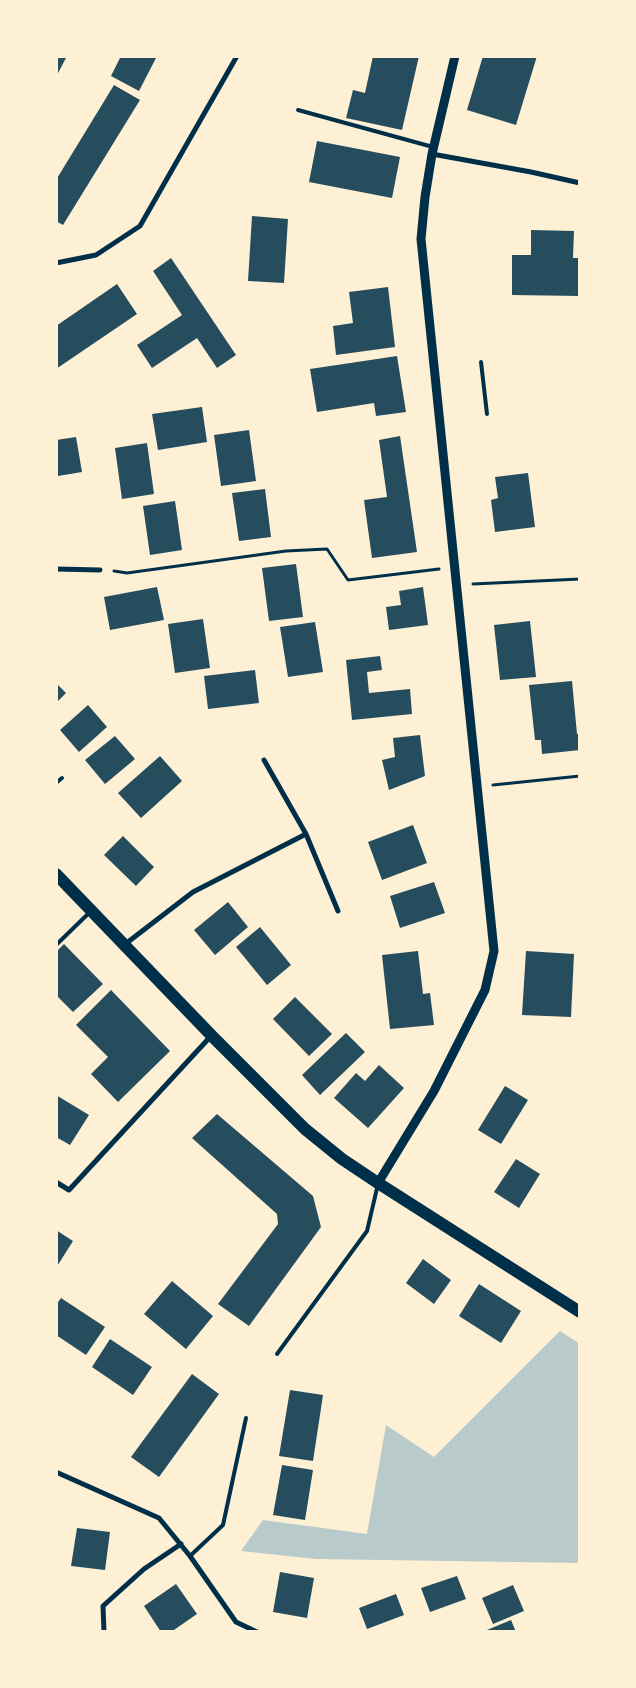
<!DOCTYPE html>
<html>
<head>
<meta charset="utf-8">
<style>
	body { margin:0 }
	#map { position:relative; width:636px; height:1688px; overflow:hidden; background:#fdf0d5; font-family:"Sofia Sans Condensed",sans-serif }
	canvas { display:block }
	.frame { position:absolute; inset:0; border:58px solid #fdf0d5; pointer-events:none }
</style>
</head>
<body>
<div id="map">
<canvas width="636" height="1688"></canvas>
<div class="frame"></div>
</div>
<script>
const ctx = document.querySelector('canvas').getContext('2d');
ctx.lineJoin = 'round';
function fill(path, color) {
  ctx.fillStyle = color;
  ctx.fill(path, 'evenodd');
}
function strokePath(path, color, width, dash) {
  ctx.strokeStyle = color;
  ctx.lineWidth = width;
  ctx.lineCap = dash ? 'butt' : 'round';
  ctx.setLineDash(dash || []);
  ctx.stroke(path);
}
const green = new Path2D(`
	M560 1331 580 1344V1563L316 1559 241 1551 263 1520 367 1534 386 1425 434 1457Z`);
const building = new Path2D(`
	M56 56H67L56 77Z
	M121 56H157L139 91 111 76Z
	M373 56H419L402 130 346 118 353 90 365 93Z
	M483 56H537L516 125 467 110Z
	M114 85 140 100 63 225 56 221V180Z
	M317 141 400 157 392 198 309 182Z
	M252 216 288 219 284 283 248 281Z
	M531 230 574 231 573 258H580V296L512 295V255H531Z
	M171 258 236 355 217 368 197 338 152 368 137 345 182 315 153 271Z
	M117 284 137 314 56 369V326Z
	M388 287 395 347 336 355 333 326 353 323 349 292Z
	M397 356 406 412 376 416 374 403 317 412 310 369Z
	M202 407 207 442 158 450 152 414Z
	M249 430 256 481 221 486 214 435Z
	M400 436 417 552 372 558 364 500 387 497 379 440Z
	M76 437 82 472 58 476 56 440Z
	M147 443 154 494 122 499 115 448Z
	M528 473 535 527 495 532 491 500 498 498 495 477Z
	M265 489 271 537 239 541 232 493Z
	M175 501 182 550 150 555 143 506Z
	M296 564 303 617 269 621 262 568Z
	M157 587 164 620 110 630 104 597Z
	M423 587 428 625 389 630 386 607 401 605 399 591Z
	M203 619 210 668 175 673 168 624Z
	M530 621 536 677 500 680 494 625Z
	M315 622 323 672 288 677 280 627Z
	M380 656 382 670 367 672 369 693 410 689 412 714 352 720 346 660Z
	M255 670 259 703 208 709 204 676Z
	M572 681 577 734H580V750L542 754 541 740H535L529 685Z
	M56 683 66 693 56 703Z
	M88 705 107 727 79 752 60 730Z
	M420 735 425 776 389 790 382 760 395 757 393 738Z
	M115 736 135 759 105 784 85 760Z
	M160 756 182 781 141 818 118 793Z
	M413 825 427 863 382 880 368 842Z
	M123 836 154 867 136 886 104 855Z
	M434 882 445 913 400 928 390 896Z
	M228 902 248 927 215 955 194 930Z
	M260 927 291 965 267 985 236 947Z
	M64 944 103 984 73 1012 56 995V952Z
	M418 951 423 994 430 993 434 1025 390 1029 382 955Z
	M526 951 574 954 571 1017 522 1015Z
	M111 990 170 1051 118 1102 91 1074 108 1057 76 1025Z
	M295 997 332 1034 309 1056 273 1019Z
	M346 1033 365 1052 320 1095 302 1075Z
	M379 1065 404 1088 368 1128 334 1098 356 1073 365 1081Z
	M505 1086 528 1100 501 1144 478 1130Z
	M56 1095 89 1115 70 1145 56 1137Z
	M217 1114 313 1196 321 1227 249 1326 218 1304 278 1224 277 1214 192 1138Z
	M516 1159 540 1174 519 1208 494 1192Z
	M56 1230 73 1241 56 1268Z
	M423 1259 451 1280 434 1304 406 1283Z
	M172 1281 213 1316 186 1349 144 1314Z
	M479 1284 521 1311 501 1343 459 1316Z
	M61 1298 105 1327 86 1355 56 1335V1305Z
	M110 1339 152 1367 133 1395 92 1367Z
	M192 1374 219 1394 159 1477 131 1457Z
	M290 1390 323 1395 313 1461 279 1456Z
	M282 1465 313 1470 305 1520 273 1515Z
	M77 1528 110 1532 105 1570 71 1566Z
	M280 1572 314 1578 307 1618 273 1612Z
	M457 1576 466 1599 430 1612 421 1588Z
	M176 1584 197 1614 171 1632H161L144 1606Z
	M513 1585 524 1611 493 1624 482 1598Z
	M396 1594 404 1615 367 1629 359 1608Z
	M511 1620 516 1632H482Z`);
const path = new Path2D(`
	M114 571 127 573 286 551 327 549 348 580 439 569
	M473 584 580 579
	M493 785 580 776`);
const service = new Path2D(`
	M298 110 433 147
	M481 362 487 414
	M56 783 62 778
	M56 945 89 913
	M277 1354 367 1231 378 1184
	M190 1556 223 1525 246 1418`);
const minor = new Path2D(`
	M432 154 531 172 580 183
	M56 263 96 255 140 226 237 56
	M56 569 100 570
	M264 760 306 834
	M124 945 193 892 306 834 338 911
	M56 1182 69 1190 211 1036
	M56 1472 159 1518 190 1556 236 1622 257 1632
	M104 1632 103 1606 144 1569 181 1544`);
const tertiary = new Path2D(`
	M378 1183 434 1091 485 990 494 951 421 239 425 197 432 154 455 56`);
const primary = new Path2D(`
	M56 874 212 1036 305 1129 342 1159 378 1183 580 1312`);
fill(green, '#b9caca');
fill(building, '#264d5e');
strokePath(path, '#003049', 3);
strokePath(service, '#003049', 4);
strokePath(minor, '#003049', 5);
strokePath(tertiary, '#003049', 9);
strokePath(primary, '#003049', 12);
</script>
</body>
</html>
